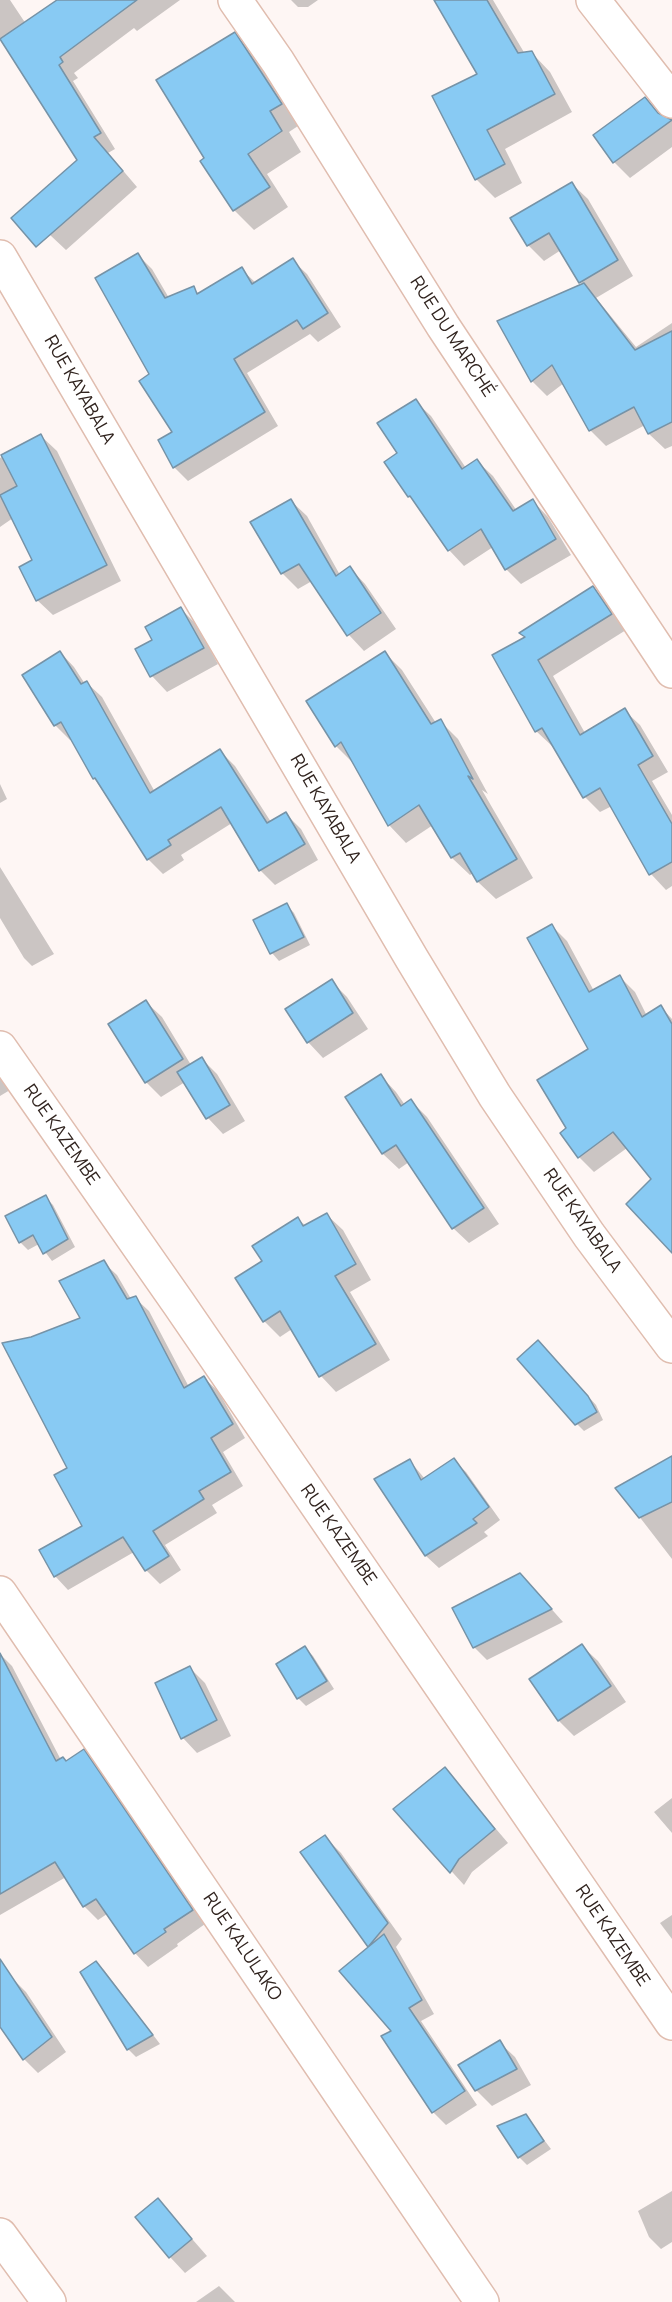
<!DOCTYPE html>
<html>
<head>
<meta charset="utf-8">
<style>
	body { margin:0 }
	canvas { display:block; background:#fef6f4 }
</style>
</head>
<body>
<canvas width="672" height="2302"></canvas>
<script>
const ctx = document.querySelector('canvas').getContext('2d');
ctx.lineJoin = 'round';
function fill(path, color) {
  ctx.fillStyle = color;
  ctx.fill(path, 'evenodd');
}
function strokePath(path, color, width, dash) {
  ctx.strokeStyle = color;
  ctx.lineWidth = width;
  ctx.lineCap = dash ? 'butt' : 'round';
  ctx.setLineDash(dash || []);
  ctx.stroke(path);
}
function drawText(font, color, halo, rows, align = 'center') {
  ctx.font = font + ' Manrope,sans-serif';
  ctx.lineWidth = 4.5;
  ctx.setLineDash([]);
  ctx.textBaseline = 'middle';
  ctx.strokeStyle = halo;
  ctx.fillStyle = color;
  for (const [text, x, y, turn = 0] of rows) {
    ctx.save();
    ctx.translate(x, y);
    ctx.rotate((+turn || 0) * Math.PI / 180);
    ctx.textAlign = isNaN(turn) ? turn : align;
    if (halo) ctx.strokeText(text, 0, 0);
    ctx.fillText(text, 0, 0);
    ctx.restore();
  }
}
const shadow = new Path2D(`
	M0 0H10L26 24 60 0H180L137 31 134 28 74 73 78 78 73 81 115 149 108 153 137 187 66 250 50 235 32 202 79 160 0 38Z
	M291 0H318L308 7H298Z
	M436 0H493L525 54 532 53 550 72 572 112 505 149 522 183 495 198 476 179 480 74Z
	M234 34 254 54 301 124 289 132 301 152 267 174 288 207 254 230 234 210 206 159Z
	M645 99 664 120 672 121V147L630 178 614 162 595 135Z
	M572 184 588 199 633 276 596 298 636 347 672 323V446L665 449 649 434 645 425 606 446 590 430 564 383 547 396 532 381 583 285 561 250 544 261 528 245Z
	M138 255 152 269 169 298 193 288 199 294 241 269 256 283 292 260 307 274 341 327 318 342 310 334 247 373 278 426 188 481 174 467V433L151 374Z
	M415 401 431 416 466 468 477 461 493 476 517 511 533 501 548 517 571 555 521 584 506 569 493 547 464 566 449 550 386 462 399 453Z
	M41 436 57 451 121 581 53 615 37 600 35 560 13 518 0 527V458Z
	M291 501 307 516 340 575 350 568 365 584 396 629 364 651 349 635 312 581 298 589 282 573 253 523Z
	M593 588 609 604 626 630 553 676 585 733 624 710 640 725 668 772 652 781 672 815V886L666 890 651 874 612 806 600 812 585 797 554 745 552 746 536 731 526 638Z
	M181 609 197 625 218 664 167 692 152 676 154 641Z
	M60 652 74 667 85 684 87 683 102 697 155 792 220 751 235 766 271 822 286 814 301 829 318 860 275 885 260 870 232 823 181 855 184 860 163 874 148 859 94 778 72 739 70 740 55 725Z
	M385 653 402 670 436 723 440 721 458 739 488 794 482 790 533 878 496 899 478 882 473 873 470 875 452 858 433 825 406 843 389 825 353 763 336 746Z
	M0 784 7 799 0 803Z
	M0 867 54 954 32 966 24 958 0 918Z
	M287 905 294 913 310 945 279 961 272 953Z
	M552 926 567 941 594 991 620 977 635 992 647 1016 661 1007 672 1019V1250L653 1180 627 1148 594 1172 579 1157 568 1129 590 1050Z
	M331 981 347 997 368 1029 323 1058 308 1042Z
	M146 1002 162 1017 191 1065 202 1059 217 1074 245 1121 223 1134 208 1118 185 1082 161 1097 146 1082Z
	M0 1076 10 1090 0 1096Z
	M381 1076 396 1092 405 1105 411 1101 427 1117 499 1224 469 1243 453 1228 409 1162 399 1169 383 1154 347 1098Z
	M45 1197 53 1205 75 1247 52 1261 39 1244 28 1250 20 1242Z
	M327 1215 343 1230 371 1280 350 1292 390 1360 336 1392 321 1376 292 1329 280 1337 264 1321 237 1279 264 1261 298 1219 306 1226Z
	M103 1262 117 1275 131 1299 135 1298 149 1311 189 1387 204 1378 218 1391 245 1438 223 1452 243 1486 212 1505 217 1513 165 1545 181 1570 160 1584 146 1570 134 1552 68 1590 55 1576 84 1527 31 1339 82 1319Z
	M546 1349 596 1405 603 1420 584 1431 576 1423Z
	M672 1457V1559L618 1489Z
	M453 1460 466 1472 500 1520 484 1532 488 1536 439 1568 426 1556 376 1480 410 1461 425 1479Z
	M532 1587 563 1622 487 1660 475 1648 454 1609Z
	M582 1646 598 1661 626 1702 574 1736 559 1721 531 1679Z
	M305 1648 313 1656 334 1689 306 1706 298 1698Z
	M0 1654 12 1666 61 1760 66 1762 83 1751 97 1765 205 1924 177 1944 178 1946 148 1967 135 1953 107 1914 98 1920 84 1906 66 1877 0 1915Z
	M190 1668 205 1683 231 1736 197 1753 183 1738 163 1700Z
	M445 1769 508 1843 472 1872 464 1885 395 1809Z
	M672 1798V1833L654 1812Z
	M325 1837 341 1853 402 1939 396 1947 434 2014 421 2021 477 2105 446 2125 433 2112 393 2032 370 1947 302 1853Z
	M672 1915V1939L660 1923Z
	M96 1963 104 1970 160 2044 136 2057 128 2049 82 1972Z
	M12 1978 26 1992 66 2052 38 2073 24 2059 0 2024V1986Z
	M499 2042 515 2057 531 2085 492 2106 476 2090Z
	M525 2115 551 2149 527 2165 519 2157Z
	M672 2191V2242L661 2249 649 2237 638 2211Z
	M158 2200 207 2256 185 2273 170 2257Z
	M219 2286 235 2302H196Z`);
const building = new Path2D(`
	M57 0H137L60 57 63 62 59 65 101 133 94 137 123 171 36 247 11 218 77 160 0 39Z
	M434 0H487L518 53 532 51 555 94 487 130 505 164 475 180 432 96 477 74Z
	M235 32 282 104 270 111 282 131 248 154 270 187 233 211 200 161 204 158 156 80Z
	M645 97 658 113 672 120 613 163 593 135Z
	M572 182 618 260 579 283 549 233 527 246 510 218Z
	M138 253 165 298 194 286 197 294 242 267 252 284 293 258 328 313 303 329 297 320 234 359 265 412 173 468 158 440 172 432 139 381 149 374 95 278Z
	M584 283 635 350 672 331V422L648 434 634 407 589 431 552 365 531 382 497 321Z
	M416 399 462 469 477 459 513 511 533 499 556 539 505 570 481 529 448 551 410 496 408 497 384 462 397 453 377 423Z
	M41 434 107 565 36 601 19 567 32 560 0 495 17 486 1 455Z
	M291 499 336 576 350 566 381 613 347 636 299 564 281 574 250 522Z
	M593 586 612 614 538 660 580 735 625 708 653 756 638 765 672 824V862L649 875 600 788 583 798 542 728 535 732 492 655 525 637 519 633Z
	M181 607 204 648 150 677 135 649 152 640 145 627Z
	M60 651 81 684 87 681 150 793 220 749 267 823 286 812 305 844 259 871 221 807 168 840 171 845 147 860 95 778 93 779 61 722 54 726 22 675Z
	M385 651 431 724 441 719 473 779 468 776 517 859 477 882 460 853 451 858 419 805 388 826 341 742 335 747 306 701Z
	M287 903 304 937 270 954 253 920Z
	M552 924 589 992 620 975 642 1017 661 1005 672 1024V1253L626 1204 651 1179 613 1132 578 1158 560 1133 566 1128 537 1080 588 1049 527 938Z
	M332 979 353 1013 307 1043 285 1009Z
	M146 1000 183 1059 145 1083 108 1024Z
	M202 1057 230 1105 206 1119 177 1072Z
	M381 1074 401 1106 411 1099 484 1208 452 1229 396 1145 382 1154 345 1097Z
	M46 1195 68 1239 43 1254 33 1235 19 1243 5 1216Z
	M327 1213 356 1264 335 1276 376 1344 319 1377 280 1311 263 1322 235 1278 262 1261 252 1246 298 1217 303 1226Z
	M104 1260 127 1299 136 1296 184 1388 204 1376 233 1424 211 1438 231 1472 199 1491 204 1499 153 1531 169 1556 145 1571 123 1537 54 1577 39 1550 82 1526 54 1475 67 1468 2 1343 31 1337 80 1318 59 1281Z
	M538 1340 588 1396 597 1412 575 1425 517 1359Z
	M672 1456V1502L639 1518 615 1488Z
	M454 1458 489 1507 473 1519 477 1523 425 1556 374 1479 410 1459 421 1480Z
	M520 1573 552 1609 473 1648 452 1608Z
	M582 1644 611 1686 558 1721 529 1679Z
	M305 1646 327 1681 297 1699 276 1664Z
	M0 1653 56 1761 63 1757 66 1761 84 1749 193 1910 164 1929 166 1932 134 1954 96 1899 83 1907 55 1862 0 1894Z
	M190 1666 217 1720 181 1739 155 1683Z
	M445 1767 495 1829 459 1859 450 1873 393 1809Z
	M325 1835 388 1923 368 1947 300 1852Z
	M384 1934 422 2000 409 2008 465 2091 432 2113 381 2036 391 2031 339 1971Z
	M0 1959 52 2037 23 2060 0 2027Z
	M96 1961 153 2035 127 2050 80 1972Z
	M500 2040 517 2069 475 2091 458 2065Z
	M526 2114 544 2141 518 2158 497 2126Z
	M158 2198 192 2239 169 2258 135 2217Z`);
const minor = new Path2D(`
	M235 0 278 62 443 326 672 671
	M593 0 672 101
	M0 257 412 959 495 1096 589 1235 672 1346
	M0 1048 179 1304 672 2023
	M0 1593 482 2302
	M0 2235 49 2302`);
const streetNames = [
	["RUE DU MARCHÉ",452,337,57],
	["RUE KAYABALA",79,390,60],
	["RUE KAYABALA",325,809,60],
	["RUE KAZEMBE",61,1135,55],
	["RUE KAYABALA",582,1221,55],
	["RUE KAZEMBE",338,1535,55],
	["RUE KAZEMBE",612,1936,56],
	["RUE KALULAKO",242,1947,56]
];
fill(shadow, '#0003');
fill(building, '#88caf3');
strokePath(building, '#7693a7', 1.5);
strokePath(minor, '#e0bdaf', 36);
strokePath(minor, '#fff', 33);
drawText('18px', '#30231e', '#fff', streetNames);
</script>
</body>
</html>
